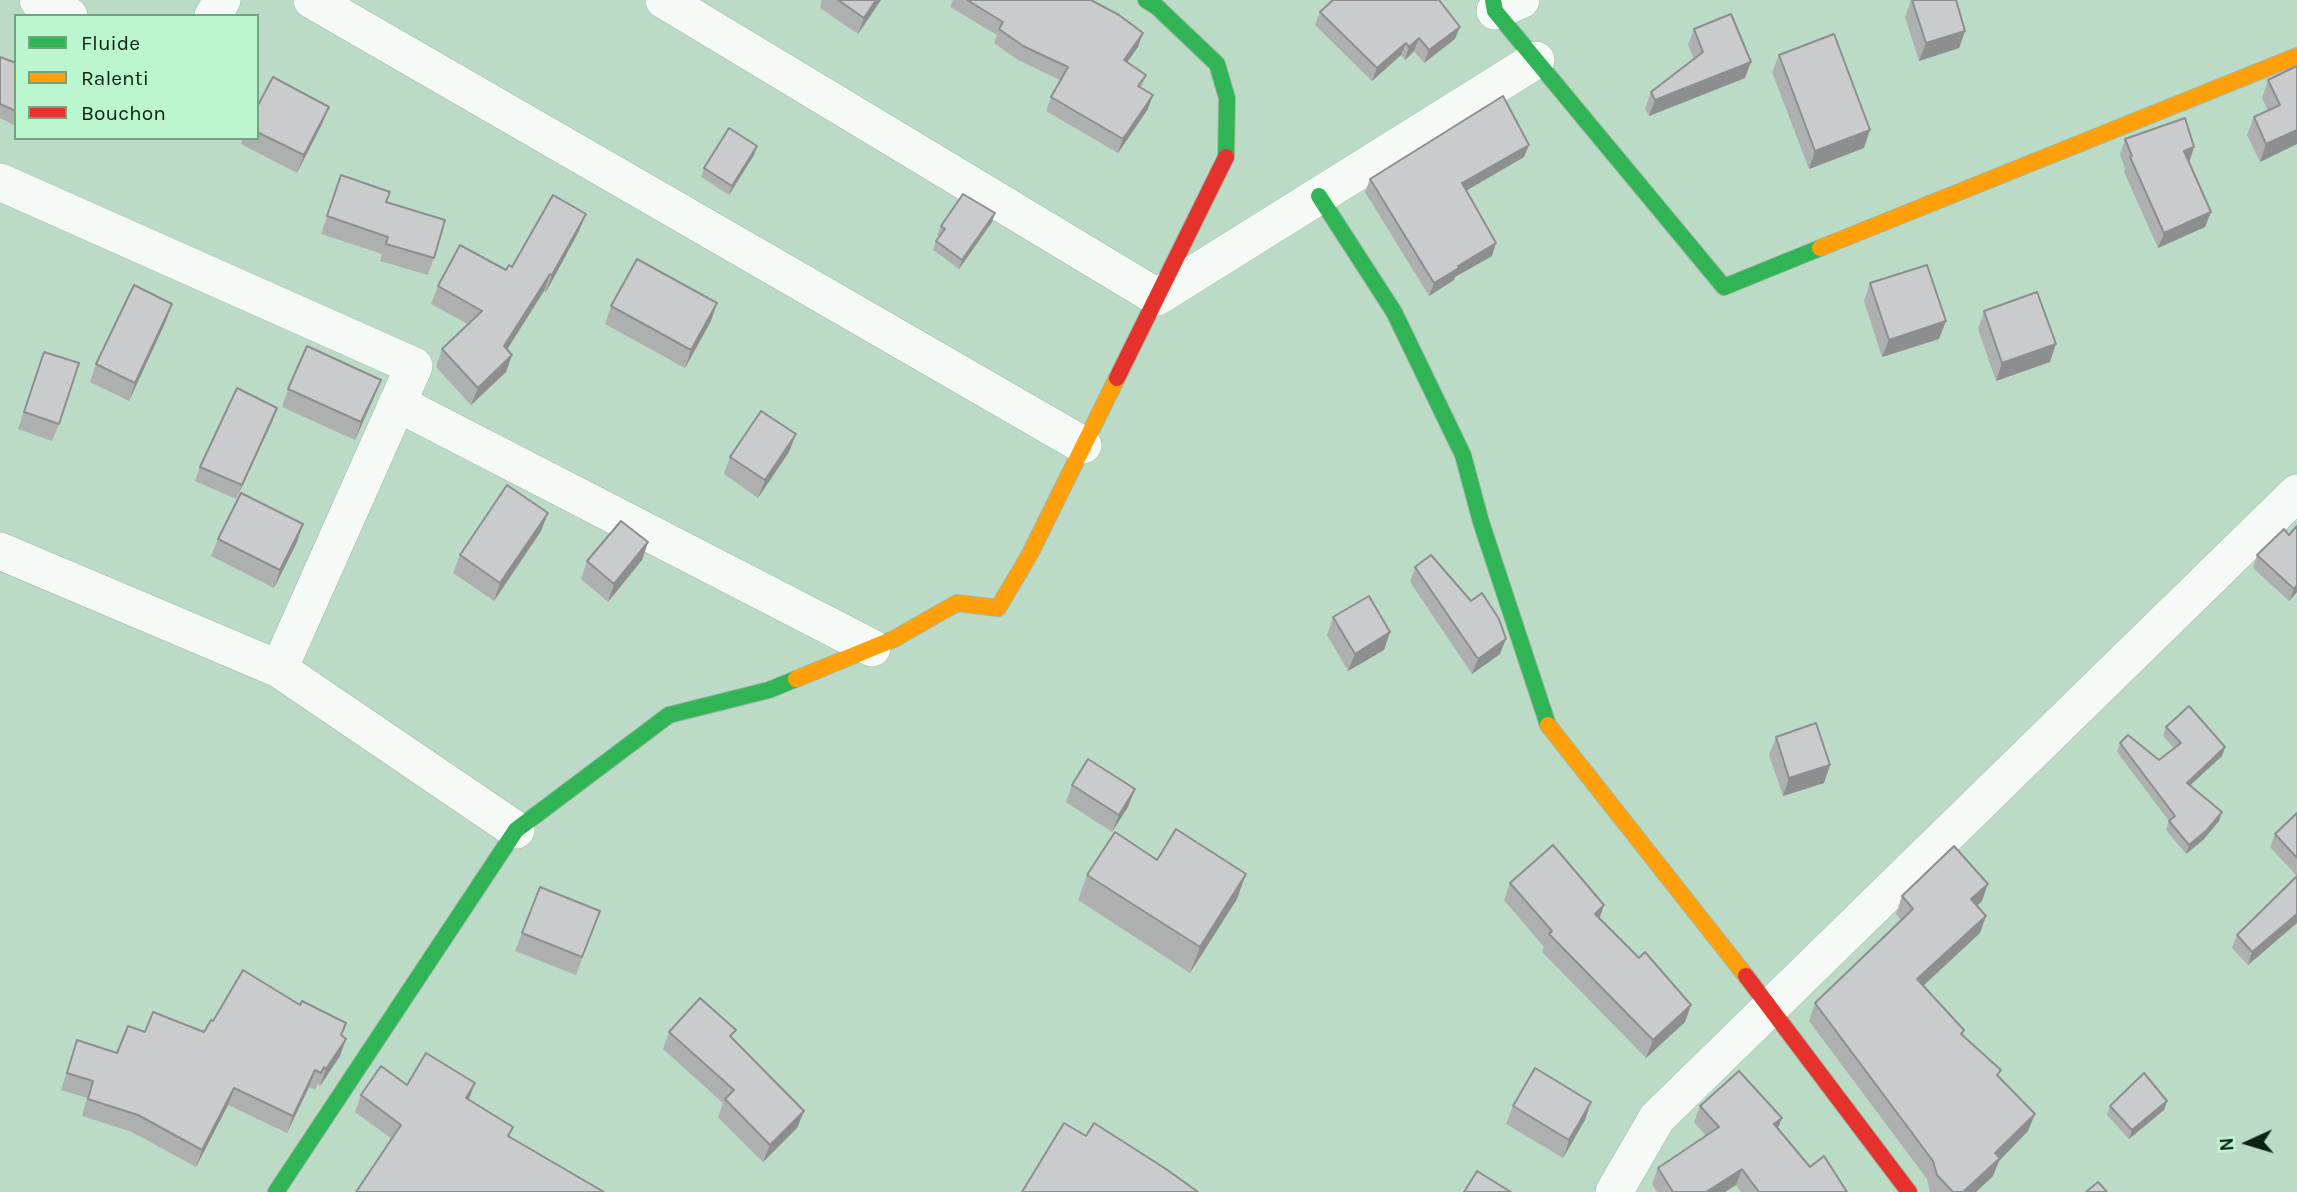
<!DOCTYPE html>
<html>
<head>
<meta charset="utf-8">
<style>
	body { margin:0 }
	#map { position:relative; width:2297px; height:1192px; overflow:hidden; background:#bcdbc6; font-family:Karla,sans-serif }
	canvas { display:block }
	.legend { position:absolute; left:14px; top:14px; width:245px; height:126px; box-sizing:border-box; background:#bcf6cf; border:2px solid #75a184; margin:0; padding:9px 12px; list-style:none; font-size:21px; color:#0b2214 }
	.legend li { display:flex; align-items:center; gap:14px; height:35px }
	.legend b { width:35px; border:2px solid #75a184 }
	.north { position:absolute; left:2213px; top:1108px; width:70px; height:70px; -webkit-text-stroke:5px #bcf6cf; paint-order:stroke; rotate:266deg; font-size:19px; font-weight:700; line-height:28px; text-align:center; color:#0b2214 }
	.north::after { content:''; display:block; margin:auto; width:24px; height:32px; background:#0b2214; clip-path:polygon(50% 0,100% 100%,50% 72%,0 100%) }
</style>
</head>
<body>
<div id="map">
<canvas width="2297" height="1192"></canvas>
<ul class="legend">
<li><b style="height:9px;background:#30b455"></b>Fluide</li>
<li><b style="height:9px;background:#ff9f0a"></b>Ralenti</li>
<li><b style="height:9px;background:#e5322d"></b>Bouchon</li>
</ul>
<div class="north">N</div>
</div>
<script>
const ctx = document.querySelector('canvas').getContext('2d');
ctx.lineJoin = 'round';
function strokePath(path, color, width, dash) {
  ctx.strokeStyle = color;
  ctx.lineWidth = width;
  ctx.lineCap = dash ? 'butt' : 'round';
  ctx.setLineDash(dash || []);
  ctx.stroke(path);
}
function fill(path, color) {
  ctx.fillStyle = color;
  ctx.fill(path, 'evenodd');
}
const street = new Path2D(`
	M38 0 69 16
	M312 0 1083 445
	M664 0 1157 297 1536 60
	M1495 11 1521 0
	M213 16 222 0
	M0 182 414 366 279 669
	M397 403 872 648
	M0 551 279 669 516 830
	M1614 1192 1657 1118 2297 493`);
const fast = new Path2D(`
	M1146 0 1157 7 1217 64 1227 98 1226 157
	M1493 0 1495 11 1724 287 1820 248
	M1319 196 1394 312 1463 455 1481 522 1548 725
	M276 1192 516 830 669 715 769 690 796 679`);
const slow = new Path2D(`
	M1820 248 2297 56
	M796 679 894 639 957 603 998 608 1030 554 1117 378
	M1548 725 1746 976`);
const jam = new Path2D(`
	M1117 378 1226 157
	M1746 976 1909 1192`);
const wall = new Path2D(`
	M822 0H881L858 34 820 8Z
	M953 0H1091L1138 47 1127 62 1146 75 1141 88 1148 109 1118 153 1046 111 1051 97 1060 80 1018 60 994 43 997 35 950 7Z
	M1911 0H1956L1965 31 1959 48 1919 61 1905 17Z
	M1320 12 1455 39 1424 63 1414 51 1405 60 1401 55 1372 81 1315 25Z
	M1694 29 1745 78 1649 116 1645 109 1651 92 1694 59 1688 45Z
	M1779 55 1864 148 1809 169 1772 72Z
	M0 57 16 63V126L0 118Z
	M2297 66V144L2260 162 2247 135 2254 117 2268 111 2262 98 2268 80Z
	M257 107 322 124 297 173 241 144 243 138H257Z
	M2125 139 2194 147 2189 162 2211 212 2205 227 2158 248 2124 172 2125 169 2120 154Z
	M754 155 729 195 701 177 704 168Z
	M1524 157 1466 191 1492 256 1455 277 1454 280 1429 296 1365 192 1370 179Z
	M341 175 386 202 434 258 428 275 380 261 382 254 321 234Z
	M995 213 992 222 959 269 933 250 936 241 939 236 937 235 941 226Z
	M579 231 546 292 544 291 507 349 512 355 506 372 471 405 436 367 442 349 468 324 431 304 438 286 506 270Z
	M1870 283 1946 321 1939 339 1882 357 1864 301Z
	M611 306 711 321 685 368 605 324Z
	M1984 311 2050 362 1996 381 1978 329Z
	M166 321 129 401 90 382 96 364Z
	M44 352 59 424 52 441 18 429Z
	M381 380 374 397 355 440 282 407 288 389Z
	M277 408 272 422 236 499 195 481 200 467Z
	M789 452 758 498 724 474 730 457Z
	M303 524 297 542 274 588 211 556 218 539Z
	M541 531 494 601 453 573 460 555Z
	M2289 535 2297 592 2289 601 2253 568 2257 555Z
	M648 542 642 560 608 602 581 579 587 561Z
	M1415 567 1500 654 1472 674 1410 582Z
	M1333 617 1390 632 1384 650 1348 671 1327 635Z
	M2166 727 2225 747 2222 756 2190 785 2222 812 2219 821 2204 839 2186 854 2166 830 2169 821 2117 752 2120 743 2159 760 2174 748 2163 736Z
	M1776 737 1830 765 1824 783 1783 796 1769 755Z
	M1072 785 1135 789 1128 807 1112 832 1066 802Z
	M2297 813V923L2248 965 2232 948 2237 935 2297 876 2270 847 2275 834Z
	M1157 860 1237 899 1190 973 1078 900 1087 875Z
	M1510 883 1600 918 1639 958 1691 1005 1685 1022 1646 1058 1542 952 1544 947 1504 900Z
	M1902 896 1982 901 1977 906 1986 916 1980 933 1923 986 1962 1036 1999 1077 2028 1131 1999 1161 1993 1176 1976 1192H1930L1927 1179 1809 1021 1815 1003 1901 920 1896 914Z
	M600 911 576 975 515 951 522 933Z
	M300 1005 346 1023 342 1035 340 1056 320 1086 318 1084 315 1090 309 1087 287 1133 228 1105 196 1167 132 1132 82 1116 87 1098 61 1090 77 1040 117 1053 145 1032H204Z
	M669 1032 733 1038 804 1111 797 1128 763 1162 718 1117 723 1103 663 1049Z
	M407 1085 468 1100 513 1127 509 1137 392 1139 355 1112 361 1095Z
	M2167 1101 2164 1110 2129 1139 2107 1115 2110 1106Z
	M1513 1106 1585 1120 1563 1158 1506 1124Z
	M1700 1106 1778 1129 1810 1167 1847 1192H1741L1736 1185 1725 1192H1657L1652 1184 1658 1168 1706 1136 1694 1122Z`);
const shadedWall = new Path2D(`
	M876 0H881L858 34 864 18Z
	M1460 27 1455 39 1424 63 1429 50Z
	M1965 31 1959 48 1919 61 1926 43Z
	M1143 33 1138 47 1119 74 1124 60Z
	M1419 38 1414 51 1405 60 1409 47Z
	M1406 43 1401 55 1372 81 1377 68Z
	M1751 62 1745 78 1649 116 1655 100Z
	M1153 95 1148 109 1118 153 1123 139Z
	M329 107 322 124 297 173 304 155Z
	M1870 130 1864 148 1809 169 1815 151Z
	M2297 130V144L2260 162 2266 144Z
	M1529 145 1524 157 1457 196 1462 183Z
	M757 146 754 155 729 195 732 186Z
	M2194 147 2189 163 2184 151Z
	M2211 212 2205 227 2158 248 2164 233Z
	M995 213 992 222 959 269 962 260Z
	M586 214 579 231 546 292 552 275Z
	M1496 243 1492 256 1455 277 1454 280 1429 296 1434 283 1458 266Z
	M550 274 544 291 498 364 504 346Z
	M717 303 711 321 685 368 691 350Z
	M172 304 166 321 129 401 135 383Z
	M1946 321 1939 339 1882 357 1889 340Z
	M2056 344 2050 362 1996 381 2002 363Z
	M512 355 506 372 471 405 478 388Z
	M381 380 374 397 355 440 361 422Z
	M277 408 272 422 236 499 242 485Z
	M796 434 789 452 758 498 765 480Z
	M548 513 541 531 494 601 500 583Z
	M303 524 297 542 274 588 280 570Z
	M648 542 642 560 608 602 614 584Z
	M2297 585V592L2289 601 2294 589Z
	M1390 632 1384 650 1348 671 1355 654Z
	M1506 639 1500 654 1472 674 1478 659Z
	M2225 747 2222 756 2183 792 2187 783Z
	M1830 765 1824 783 1783 796 1789 778Z
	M1135 789 1128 807 1112 832 1119 815Z
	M2222 812 2219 821 2204 839 2186 854 2189 845Z
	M1246 874 1237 899 1190 973 1200 947Z
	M1988 884 1982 901 1965 917 1971 899Z
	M1604 905 1598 923 1595 914Z
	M2297 914V923L2248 965 2252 952Z
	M1986 916 1980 933 1911 997 1917 979Z
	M1691 1005 1685 1022 1646 1058 1653 1040Z
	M346 1039 340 1056 320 1086 326 1069Z
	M315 1070 309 1087 287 1133 293 1116Z
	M475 1083 469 1099 460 1115 466 1098Z
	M234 1088 228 1105 196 1167 202 1150Z
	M2167 1101 2164 1110 2129 1139 2132 1130Z
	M1591 1102 1585 1120 1563 1158 1569 1140Z
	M804 1111 797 1128 763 1162 770 1145Z
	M2035 1114 2028 1131 1999 1161 1993 1176 1976 1192H1963L1995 1153Z
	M1782 1118 1776 1133 1774 1124Z
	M1742 1169 1736 1185 1725 1192H1706Z`);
const building = new Path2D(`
	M838 0H876L864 18Z
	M967 0H1091L1119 15 1143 33 1124 60 1146 75 1138 86 1153 95 1123 139 1051 97 1068 67 1023 46 999 29 1003 22Z
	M1333 0H1439L1460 27 1429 50 1419 38 1409 47 1406 43 1377 68 1320 12Z
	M1912 0H1956L1965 31 1926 43Z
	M1731 14 1751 62 1655 100 1651 92 1703 52 1694 29Z
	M1834 34 1870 130 1815 151 1779 55Z
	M0 57 16 63V111L0 104Z
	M2297 66V130L2266 144 2254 117 2280 105 2268 80Z
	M273 77 329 107 304 155 257 132V107Z
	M1503 96 1529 145 1462 183 1496 243 1458 266 1459 268 1434 283 1370 179Z
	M2185 118 2194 147 2184 151 2211 212 2164 233 2130 157 2132 156 2125 139Z
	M729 128 757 146 732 186 704 168Z
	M341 175 390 192 386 202 445 220 434 258 386 244 388 237 327 216Z
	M963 194 995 213 962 260 936 241 945 229 941 226Z
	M553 195 586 214 552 275 550 274 504 346 512 355 478 388 442 349 482 311 438 286 460 245 506 270 509 265 512 267Z
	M637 259 717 303 691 350 611 306Z
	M1927 265 1946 321 1889 340 1870 283Z
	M134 285 172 304 135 383 96 364Z
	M2037 292 2056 344 2002 363 1984 311Z
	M307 346 381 380 361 422 288 389Z
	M44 352 79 363 59 424 24 412Z
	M237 388 277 408 242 485 200 467Z
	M761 411 796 434 765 480 730 457Z
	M507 485 548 513 500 583 460 555Z
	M241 493 303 524 280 570 218 539Z
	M621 521 648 542 614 584 587 561Z
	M2297 526V585L2294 589 2257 555 2284 529 2289 535Z
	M1431 555 1471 601 1482 593 1499 619 1506 639 1478 659 1415 567Z
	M1369 596 1390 632 1355 654 1333 617Z
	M2189 706 2225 747 2187 783 2222 812 2207 830 2189 845 2169 821 2175 816 2120 743 2128 735 2159 760 2181 743 2166 727Z
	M1816 723 1830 765 1789 778 1776 737Z
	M1088 759 1135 789 1119 815 1072 785Z
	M2297 813V858L2275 834Z
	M1176 829 1246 874 1200 947 1087 875 1115 832 1157 860Z
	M1553 845 1604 905 1595 914 1639 958 1645 952 1691 1005 1653 1040 1549 934 1552 931 1510 883Z
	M1954 846 1988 884 1971 899 1986 916 1917 979 1964 1030 1961 1034 2001 1070 1997 1075 2035 1114 1995 1153 2000 1158 1963 1192H1953L1937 1175 1933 1161 1815 1003 1913 909 1902 896Z
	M2297 876V914L2252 952 2237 935Z
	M540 887 600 911 582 957 522 933Z
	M243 970 300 1005 302 1001 346 1023 341 1035 346 1039 326 1069 324 1067 321 1073 315 1070 293 1116 234 1088 202 1150 138 1115 88 1099 93 1081 67 1073 77 1040 117 1053 128 1026 145 1032 153 1012 204 1032 211 1020 213 1021Z
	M700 998 736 1030 730 1036 804 1111 770 1145 725 1099 734 1090 669 1032Z
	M426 1053 475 1083 466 1098 513 1127 508 1136 604 1192H356L401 1125 361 1095 381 1066 407 1085Z
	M1535 1068 1591 1102 1569 1140 1513 1106Z
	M1739 1071 1782 1118 1774 1124 1810 1167 1824 1156 1847 1192H1759L1742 1169 1706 1192H1673L1658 1168 1719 1127 1700 1106Z
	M2144 1073 2167 1101 2132 1130 2110 1106Z
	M1064 1123 1086 1136 1094 1123 1166 1169 1198 1192H1022Z
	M1477 1171 1511 1192H1464Z
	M2098 1182 2107 1192H2086Z`);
strokePath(street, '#9fb8a7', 38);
strokePath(fast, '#9fb8a7', 18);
strokePath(slow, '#9fb8a7', 18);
strokePath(jam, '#9fb8a7', 18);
strokePath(street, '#f5faf6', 37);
strokePath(fast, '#30b455', 16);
strokePath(slow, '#ff9f0a', 16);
strokePath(jam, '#e5322d', 16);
fill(wall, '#aeafaf');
fill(shadedWall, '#8d8e8f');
fill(building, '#cacbcc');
strokePath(building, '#8d8e8f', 2);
</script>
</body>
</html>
